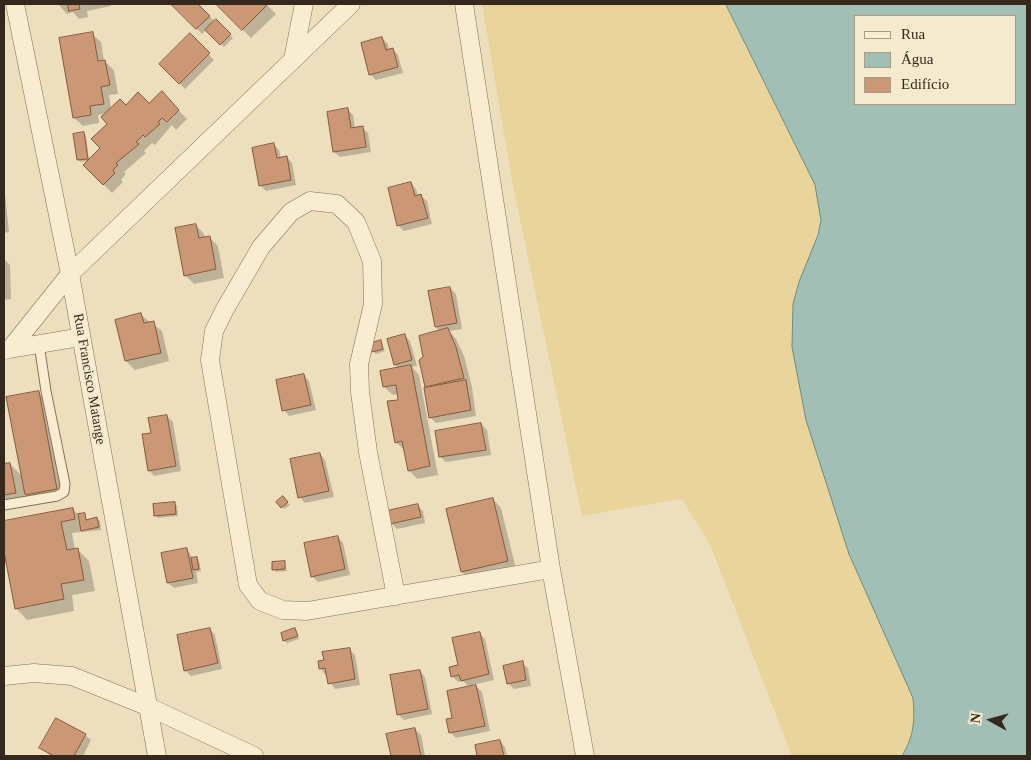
<!DOCTYPE html>
<html>
<head>
<meta charset="utf-8">
<style>
	body { margin:0 }
	#map { position:relative; width:1031px; height:760px; overflow:hidden; background:#eddfbe; font-family:"Times New Roman",serif }
	canvas { display:block }
	.frame { position:absolute; inset:0; border:5px solid #35281c; pointer-events:none }
	.legend { position:absolute; left:854px; top:15px; width:162px; height:90px; box-sizing:border-box; background:#f5e9ce; border:1px solid #a89c87; margin:0; padding:6px 9px; list-style:none; font-size:15px; color:#35281c }
	.legend li { display:flex; align-items:center; gap:10px; height:25px }
	.legend b { width:25px; border:1px solid #a89c87 }
	.north { position:absolute; left:966px; top:695px; width:50px; height:50px; -webkit-text-stroke:4px #f5e9ce; paint-order:stroke; rotate:277deg; font-size:14px; font-weight:700; line-height:20px; text-align:center; color:#35281c }
	.north::after { content:''; display:block; margin:auto; width:18px; height:22px; background:#35281c; clip-path:polygon(50% 0,100% 100%,50% 72%,0 100%) }
</style>
</head>
<body>
<div id="map">
<canvas width="1031" height="760"></canvas>
<div class="frame"></div>
<ul class="legend">
<li><b style="height:6px;background:#f8ecd1"></b>Rua</li>
<li><b style="height:14px;background:#a2bfb6"></b>Água</li>
<li><b style="height:14px;background:#cb9774"></b>Edifício</li>
</ul>
<div class="north">N</div>
</div>
<script>
const ctx = document.querySelector('canvas').getContext('2d');
ctx.lineJoin = 'round';
function fill(path, color) {
  ctx.fillStyle = color;
  ctx.fill(path, 'evenodd');
}
function strokePath(path, color, width, dash) {
  ctx.strokeStyle = color;
  ctx.lineWidth = width;
  ctx.lineCap = dash ? 'butt' : 'round';
  ctx.setLineDash(dash || []);
  ctx.stroke(path);
}
function drawText(font, color, halo, rows, align = 'center') {
  ctx.font = font + ' "Times New Roman",serif';
  ctx.lineWidth = 4;
  ctx.setLineDash([]);
  ctx.textBaseline = 'middle';
  ctx.strokeStyle = halo;
  ctx.fillStyle = color;
  for (const [text, x, y, turn = 0] of rows) {
    ctx.save();
    ctx.translate(x, y);
    ctx.rotate((+turn || 0) * Math.PI / 180);
    ctx.textAlign = isNaN(turn) ? turn : align;
    if (halo) ctx.strokeText(text, 0, 0);
    ctx.fillText(text, 0, 0);
    ctx.restore();
  }
}
const sand = new Path2D(`
	M482 4H726L815 185 821 220 818 235 799 282 793 304 792 347 806 420 913 698C915 721 914 736 902 756H792L711 547 682 499 582 516 512 181Z`);
const water = new Path2D(`
	M726 4H1027V756H902C914 736 915 721 913 698L849 554 806 420 792 347 793 304 799 282 818 235 821 220 815 185ZM855 16H1015V104H855Z`);
const shadow = new Path2D(`
	M58 4H111V6L87 11 88 17 79 19 73 12 67 14Z
	M173 4H196L233 38 224 47 207 29 202 34Z
	M217 4H266L276 14 251 38Z
	M92 34 101 42 104 61 114 70 118 94 109 95 111 109 149 105 162 93 187 119 176 130 172 125 155 145 152 143 144 151 146 153 124 172 126 174 121 180 123 182 112 193 84 165 88 161 81 162 78 160 83 133 86 136 89 160 102 148 108 124 107 113 98 115 99 123 83 126 74 118Z
	M190 35 214 60 185 89 161 64Z
	M382 38 388 44 389 50 393 49 398 55 403 73 376 80 370 74Z
	M348 110 353 115 355 128 362 127 368 133 371 152 340 157 334 152 328 113Z
	M274 145 279 150 281 158 287 157 292 163 296 185 266 191 260 185Z
	M4 183 9 232 4 233Z
	M411 183 416 189 418 196H421L427 201 432 224 404 231 399 226 389 189Z
	M196 225 204 234 205 238 209 237 218 246 224 278 194 284 185 275Z
	M4 259 10 265 11 299 4 300V313Z
	M450 288 456 294 462 329 449 331 456 339 464 356 472 387 476 416 436 423 430 417 425 358 441 332 436 327 430 292Z
	M141 315 162 331 169 361 135 370 126 361 117 321Z
	M405 336 410 341 417 366 412 367 419 375 438 475 417 479 409 470 405 451 396 442 399 394 393 395 384 387 399 369 395 365 389 340Z
	M380 341 385 351 376 354 373 351Z
	M304 375 309 381 316 410 289 416 284 410Z
	M38 392 47 401 65 497 34 503 24 493 26 504 4 509V465L10 464 23 477Z
	M167 416 173 422 181 471 154 476 149 470 152 434Z
	M481 424 487 430 491 455 446 462 440 457Z
	M320 454 325 460 334 497 305 503 300 497Z
	M283 498 290 505 284 509 278 502Z
	M493 499 501 508 516 569 471 580 462 572Z
	M174 503 177 506 178 516 158 518 156 516Z
	M417 505 423 511 425 523 397 529 391 523Z
	M72 509 79 515 84 514 87 520 97 519 100 521 101 530 72 533 75 550 77 549 89 561 95 591 72 595 74 611 27 620 16 608 7 563 4 564V522Z
	M338 537 343 543 350 575 318 582 312 576Z
	M187 549 193 559 199 561 201 571 196 572 198 583 174 588 168 583Z
	M284 562 287 571 276 572 273 569Z
	M210 629 215 635 222 669 191 676 185 670Z
	M295 630 299 639 287 643 284 640Z
	M480 634 485 639 494 680 468 686 463 681 458 682 452 676Z
	M349 649 355 655 360 685 335 689 321 669 325 661Z
	M522 663 528 668 531 686 514 689 509 684Z
	M420 671 425 677 432 714 404 720 398 714Z
	M476 686 482 692 490 731 456 738 450 732Z
	M415 729 421 735 425 756H392L387 735Z
	M85 735 91 740 83 756H51L41 748Z
	M500 741 505 747 507 756H478L476 746Z`);
const building = new Path2D(`
	M68 4H79L80 9 69 11Z
	M171 4H198L210 16 196 29Z
	M216 4H268L242 30Z
	M216 19 231 34 220 45 205 30Z
	M93 32 98 61 105 60 110 85 101 87 104 104 90 106 91 115 73 118 59 38Z
	M190 33 210 53 179 84 159 64Z
	M382 37 386 50 393 48 398 67 369 75 361 43Z
	M162 91 179 110 167 122 162 118 158 122 160 124 145 137 143 135 136 142 139 144 116 163 118 165 113 170 115 173 103 185 83 165 100 148 91 139 107 124 101 117 120 99 126 105 138 92 149 103Z
	M348 108 351 128 363 126 366 147 333 152 327 112Z
	M84 132 88 159 77 160 73 134Z
	M274 143 277 158 287 156 291 180 259 186 252 148Z
	M411 182 415 196 421 194 428 218 397 226 388 188Z
	M196 224 199 238 210 236 216 269 184 276 175 228Z
	M450 287 457 323 435 327 428 291Z
	M141 313 144 323 154 321 161 353 125 361 115 320Z
	M448 328 456 347 464 378 425 387 419 360 423 357 419 336Z
	M405 334 412 360 394 365 387 339Z
	M381 340 383 349 372 352 369 344Z
	M411 365 430 466 408 471 402 441 395 443 387 401 398 400 396 385 383 387 380 371Z
	M304 374 311 405 282 411 276 380Z
	M466 380 471 410 429 418 424 388Z
	M39 391 57 489 25 495 6 397Z
	M167 415 176 466 148 471 142 434 151 433 148 418Z
	M481 423 486 450 439 457 435 431Z
	M320 453 329 491 298 498 290 459Z
	M10 463 16 493 4 495V464Z
	M283 496 288 502 281 508 276 502Z
	M493 498 508 561 461 572 446 509Z
	M175 502 176 514 154 516 153 504Z
	M418 504 421 517 390 524 387 511Z
	M73 508 75 519 61 522 67 550 78 548 84 580 61 584 64 599 15 609 4 552V521Z
	M85 513 86 520 97 517 99 527 81 531 78 514Z
	M338 536 345 569 311 577 304 543Z
	M187 548 193 578 167 583 161 553Z
	M197 557 199 569 193 570 191 558Z
	M285 561V569L272 570V562Z
	M210 628 218 663 184 671 177 635Z
	M295 628 298 636 283 641 281 633Z
	M480 632 489 674 461 681 459 675 451 677 449 667 458 665 452 638Z
	M350 648 355 679 328 684 325 668 319 669 318 661 324 660 322 652Z
	M523 661 526 680 507 684 503 666Z
	M420 670 428 709 397 715 390 675Z
	M476 685 485 726 449 733 446 719 452 718 447 691Z
	M56 718 86 734 74 756H54L39 748Z
	M415 728 421 756H391L386 734Z
	M500 740 504 756H477L475 745Z`);
const lane = new Path2D(`
	M4 505 57 496 64 492 65 484 46 391 39 344`);
const street = new Path2D(`
	M15 4 70 274 157 756
	M464 4 551 569 585 756
	M293 59 304 4
	M10 349 81 337
	M4 350 10 349 70 274 351 4
	M396 596 368 452 360 392 359 364 373 304 372 261 356 222 337 204 310 201 291 212 261 247 225 309 214 331 210 360 248 585 260 601 283 610 307 611 551 569
	M4 676 34 673 72 676 149 707 254 756`);
const streetNames = [
	["Rua Francisco Matange",89,379,80]
];
fill(sand, '#e9d49b');
fill(water, '#a2bfb6');
strokePath(water, '#698c83', 1);
fill(shadow, '#0003');
fill(building, '#cb9774');
strokePath(building, '#84593e', 1);
strokePath(lane, '#856f57', 11);
strokePath(street, '#856f57', 19);
strokePath(lane, '#f8ecd1', 9);
strokePath(street, '#f8ecd1', 18);
drawText('14px', '#35281c', '#f5e9ce', streetNames);
</script>
</body>
</html>
